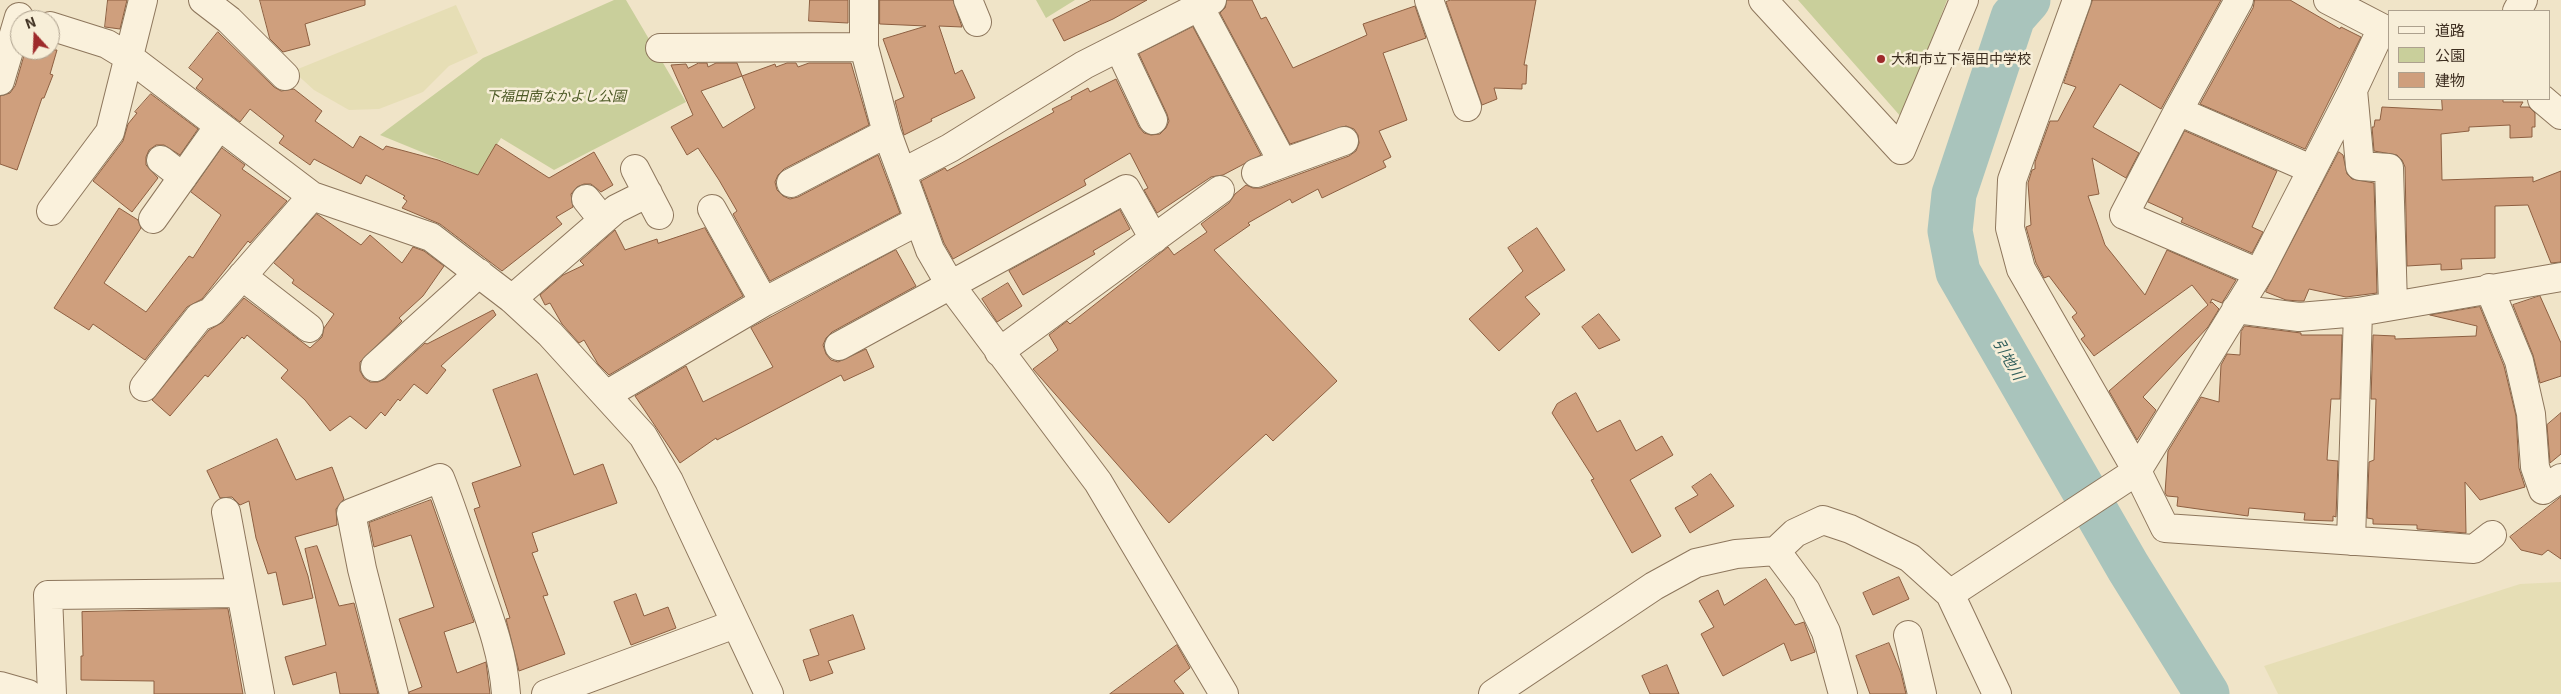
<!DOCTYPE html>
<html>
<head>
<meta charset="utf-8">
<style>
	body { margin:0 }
	#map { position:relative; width:2561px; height:694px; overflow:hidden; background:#f0e4c8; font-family:Georgia,"Noto Sans JP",serif }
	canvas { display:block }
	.legend { position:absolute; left:2388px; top:10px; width:162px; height:90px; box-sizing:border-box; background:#f7eed8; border:1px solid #ada18e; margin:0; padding:6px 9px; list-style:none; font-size:15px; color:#3d2e20 }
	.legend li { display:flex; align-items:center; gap:10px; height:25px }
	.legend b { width:25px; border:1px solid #ada18e }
	.north { position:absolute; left:10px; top:10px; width:50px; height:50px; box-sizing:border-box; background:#f7eed8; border:1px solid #ada18e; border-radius:50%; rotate:340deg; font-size:14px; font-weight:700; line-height:20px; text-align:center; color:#3d2e20 }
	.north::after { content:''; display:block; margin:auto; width:18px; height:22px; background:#9e2a2b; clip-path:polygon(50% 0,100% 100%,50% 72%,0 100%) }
</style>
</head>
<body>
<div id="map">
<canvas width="2561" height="694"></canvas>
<ul class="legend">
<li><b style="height:6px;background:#faf1dc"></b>道路</li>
<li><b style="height:14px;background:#c9cf9b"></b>公園</li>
<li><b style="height:14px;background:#cf9f7d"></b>建物</li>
</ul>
<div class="north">N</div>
</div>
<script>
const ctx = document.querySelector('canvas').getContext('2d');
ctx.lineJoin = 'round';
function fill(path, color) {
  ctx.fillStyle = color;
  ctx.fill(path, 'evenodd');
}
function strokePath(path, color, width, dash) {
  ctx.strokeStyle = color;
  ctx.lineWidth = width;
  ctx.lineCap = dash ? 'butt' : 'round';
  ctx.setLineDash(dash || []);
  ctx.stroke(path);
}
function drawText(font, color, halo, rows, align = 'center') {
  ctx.font = font + ' Georgia,"Noto Sans JP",serif';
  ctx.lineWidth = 5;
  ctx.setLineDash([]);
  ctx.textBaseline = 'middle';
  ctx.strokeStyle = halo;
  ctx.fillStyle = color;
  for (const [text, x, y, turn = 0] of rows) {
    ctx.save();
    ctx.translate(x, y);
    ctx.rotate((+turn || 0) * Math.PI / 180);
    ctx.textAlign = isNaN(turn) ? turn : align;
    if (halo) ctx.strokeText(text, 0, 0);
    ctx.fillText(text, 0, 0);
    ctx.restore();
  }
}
const farmland = new Path2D(`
	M456 5 478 53 449 66 423 92 379 109 349 110 314 90 293 71Z
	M2561 582V694H2278L2264 666 2520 584Z`);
const green = new Path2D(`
	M614 0H626L686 102 554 170 501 138 478 175 380 135 483 58Z
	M1036 0H1075L1046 18Z
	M1798 0H1947L1902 118Z`);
const river = new Path2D(`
	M2028 0 2013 17 1954 194 1950 231 1958 272 2128 567 2207 694`);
const building = new Path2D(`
	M108 0H127L120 29 105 27Z
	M260 0H365V5L305 24 310 45 283 52 270 39Z
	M810 0H848V23L809 21Z
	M880 0H953L962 27 939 26 955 74 962 70 975 98 931 119 932 121 904 135 895 101 904 97 883 39 926 26 880 24Z
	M1092 0H1147L1113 19 1064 41 1053 20Z
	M1227 0H1252L1261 19 1266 17 1293 68 1367 35 1363 24 1415 6 1426 38 1383 53 1407 120 1379 131 1391 157 1383 161 1386 167 1322 198 1318 189 1292 203 1290 199 1248 223 1250 225 1214 250 1337 381 1273 441 1266 434 1169 523 1033 369 1058 350 1049 335 1067 321 1070 324 1168 247 1174 255 1207 232 1201 224 1229 203 1235 194 1246 185 1253 188H1261L1349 156 1356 151 1359 143 1358 135 1354 129 1346 126 1290 144 1220 13 1225 8Z
	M1451 0H1536L1524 65H1527L1526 84H1522V89L1494 88 1497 99 1482 105 1446 2Z
	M2093 0H2221L2161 109 2120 84 2093 127 2139 153 2126 178 2092 158 2099 194 2088 196 2105 245 2145 295 2167 250 2236 280 2222 303 2212 299 2210 303 2212 302 2219 309 2208 327 2143 397 2156 410 2137 440 2109 391 2208 305 2192 285 2094 356 2081 339 2085 336 2072 317 2077 313 2049 276 2044 278 2036 263 2026 227 2031 225 2028 183 2032 170 2035 169V162L2050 121H2058L2076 87 2064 83Z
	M2255 0H2290L2340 29 2341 27 2361 37 2305 149 2200 104 2253 8Z
	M1193 27 1261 155 1223 175 1211 177 1157 213 1144 190 1148 188 1130 153 1084 180 1086 185 953 259 944 243 921 181 945 168 947 171 1054 112 1052 109 1072 99 1071 97 1088 88 1090 92 1116 79 1139 127 1144 133 1151 135 1160 134 1166 128 1169 121 1167 114 1139 54Z
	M218 32 274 87 281 91 294 89 322 111 315 121 353 148 360 136 383 150 386 146 438 160 478 175 496 144 549 178 594 152 613 185 601 192 591 184H584L577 187 571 194 573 207 556 217 562 224 502 271 440 224 402 208 407 201 403 198 405 196 366 175 361 184 314 159 310 165 279 143 284 136 250 109 240 122 196 88 203 79 189 68Z
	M26 50H57L50 74 53 75 44 98H42L17 170 0 164V96L10 93 15 86Z
	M699 63H707L708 67 716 63H737L742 76 701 91 723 128 755 108 742 76 775 64 776 67 787 63H796L798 67 809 63H851L869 125 784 169 778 175 775 182 777 190 783 196 790 199 798 197 878 155 900 213 770 281 733 214 737 211 719 180 698 148 687 155 671 127 693 115 671 65 686 64 688 68Z
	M151 94 198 129 180 155 164 145H156L149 150 146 157V165L158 178 132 212 93 181 123 141 128 124 137 113 135 112Z
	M2442 99H2503V102H2523L2520 107H2529L2535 113V127H2532V137L2510 138V125L2469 127V131L2441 134 2442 180 2533 177V182L2561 171V262L2551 263 2528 205 2495 206V258L2461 259 2462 269 2441 270V264L2407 266 2405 167 2402 160 2397 155 2374 151 2372 127H2374L2375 120H2380L2382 107 2442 110Z
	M2185 131 2277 171 2252 227 2263 232 2252 253 2181 222 2183 218 2148 202Z
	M222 148 245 165 242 169 287 201 250 243 248 241 202 299 187 307 145 360 93 324 89 330 54 308 119 208 138 220 141 228 104 283 146 312 189 256 193 258 221 215 191 192Z
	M2339 152 2343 155 2347 174 2352 179 2374 183 2377 293 2346 297 2309 289 2304 301H2299L2286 300 2266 292Z
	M1120 210 1130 229 1093 251 1095 254 1023 295 1009 271Z
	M317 214 361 245 370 235 402 263 413 247 424 251 444 266 423 296 399 318 402 321 360 362V371L364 378 370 382H378L385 379 425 343 427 344 493 310 496 315 441 366 446 370 427 394 414 384 400 401 398 399 385 416 381 412 366 429 350 416 330 431 305 400 281 378 288 370 247 335 244 339 242 337 208 377 205 375 170 416 152 400 209 330 223 322 244 298 310 348 322 337 324 328 334 314 292 283 294 280 274 263Z
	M705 228 743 296 609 375 598 364 584 340 579 343 562 324 550 303 545 305 540 295 563 275 584 265 580 261 615 230 625 250 657 239 658 243Z
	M1537 228 1565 270 1525 297 1540 314 1499 351 1469 319 1523 271 1508 248Z
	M896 250 916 286 832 332 826 338 823 345 826 354 831 360 838 362 866 349 874 367 844 381 841 375 717 440 716 438 680 463 635 396 686 366 703 402 773 367 751 328Z
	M1008 283 1022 306 997 322 982 299Z
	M2540 296 2561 343V376L2540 383 2533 355 2513 305Z
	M2480 307 2504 366 2516 416 2519 468 2525 487 2480 500 2465 482 2466 533 2417 529V525L2373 524V519L2367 518 2369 462 2374 460 2376 399H2371L2373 335 2395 336V339L2476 336 2477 326 2430 315Z
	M1599 314 1620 340 1599 349 1582 327Z
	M2245 326 2301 333V335H2342L2340 399H2331L2327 460 2338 461 2336 517 2333 516V521L2304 520 2305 513 2249 508 2248 516 2177 506 2178 497 2167 496 2165 493 2168 451 2201 397 2219 402 2221 365 2227 354 2240 355 2241 332Z
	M537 374 574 475 603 464 617 503 532 533 538 551 532 553 548 595 543 596 565 654 519 671 506 619 510 618 474 509 480 507 472 483 521 466 493 390Z
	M1576 393 1597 432 1620 420 1636 451 1662 436 1673 455 1630 480 1661 536 1632 553 1591 480 1594 479 1552 413 1557 404Z
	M2561 413V454L2550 463 2547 425Z
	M277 439 296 480 332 467 344 499 336 509 337 525 295 537 308 576 313 598 283 605 276 572 268 574 256 538 249 501 240 505 232 497 220 498 207 471Z
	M1711 474 1734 506 1690 533 1675 508 1698 495 1692 487Z
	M2561 497V559L2548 550 2542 555 2521 550 2510 537Z
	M431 500 474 622 444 632 457 673 486 662 490 694H409V692L422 687 399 619 434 607 411 535 374 547 369 523Z
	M317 546 339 606 354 603 378 694H340L336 672 293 685 285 657 326 645 305 549Z
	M1899 577 1909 599 1873 615 1863 593Z
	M1766 579 1795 625 1804 622 1815 652 1791 661 1784 643 1723 676 1701 634 1714 627 1699 601 1718 590 1724 605Z
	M636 594 644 616 668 607 676 628 631 645 614 602Z
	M228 609 243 694H154V681L81 680V656H83L82 612Z
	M853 615 865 649 828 661 833 673 810 681 803 660 819 655 810 630Z
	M1889 643 1901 673 1906 694H1870L1856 656Z
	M1177 645 1190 668 1174 681 1184 694H1110Z
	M1667 665 1679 694H1650L1642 676Z`);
const minor = new Path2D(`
	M203 0 229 20 285 76
	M864 0V47L887 133 930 250 951 286 1098 482 1224 694
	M968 0 977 22
	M1429 0 1467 107
	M1763 0 1901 150 1964 0
	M2077 0 2012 180 2010 228 2021 269 2137 471 2165 528 2474 549 2492 535
	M2239 0 2178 111 2124 215 2259 273
	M1200 8 1283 163 1256 173
	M2517 11 2523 0
	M50 26 107 44 130 58 312 196 431 237 512 299 550 334 643 436 669 481 769 694
	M660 48 864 47
	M1119 48 1153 120
	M0 81 19 17
	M2353 90 2360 166 2389 168 2393 305
	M2542 99 2561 115
	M2178 111 2311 169
	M161 160 183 177
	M1283 163 1344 141
	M635 169 659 215
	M902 173 950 148 1084 65 1212 0
	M791 183 887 133
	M586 199 602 219
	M712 209 764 302
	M51 211 110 132 143 0
	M153 219 219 126
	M242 276 309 328
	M2489 288 2519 361 2531 414 2535 467 2543 490 2561 478
	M512 299 616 209 648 193
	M2236 309 2299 317 2358 312 2561 277
	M839 346 1126 189 1154 239
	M999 352 1220 190
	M375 367 479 273
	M144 387 199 317 211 312 312 196
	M606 395 764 302 918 221
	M226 512 260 694
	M2351 541 2358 312
	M1776 551 1806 591 1826 632 1843 694
	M1908 635 1922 694
	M0 686 28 694
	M52 694 48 595 241 593
	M394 694 362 569 351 513 440 478C452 508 461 538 472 568 486 609 503 650 506 694
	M546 694 735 624
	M1493 694 1654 586 1696 563 1736 554 1776 551 1795 533 1823 520 1850 529 1910 558 1950 594
	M1997 694 1950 594 2137 471 2259 273 2353 90 2382 28 2328 0`);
const markers = [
	[1881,59,5,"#9e2a2b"]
];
const poiNames = [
	["大和市立下福田中学校",1891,59]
];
const parkNames = [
	["下福田南なかよし公園",556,96]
];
const waterNames = [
	["引地川",2009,359,60]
];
fill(farmland, '#e6deb5');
fill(green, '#c9cf9b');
strokePath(river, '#a9c4bc', 45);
fill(building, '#cf9f7d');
strokePath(building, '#8d5f41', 1);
strokePath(minor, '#8d765c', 30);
strokePath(minor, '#faf1dc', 28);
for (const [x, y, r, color] of markers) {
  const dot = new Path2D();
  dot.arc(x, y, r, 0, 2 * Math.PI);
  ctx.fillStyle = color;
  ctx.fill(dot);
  strokePath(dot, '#f7eed8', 2);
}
drawText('14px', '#3d2e20', '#f7eed8', poiNames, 'left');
drawText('italic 14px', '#4d5a26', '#f7eed8', parkNames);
drawText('italic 15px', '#2f5d5a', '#f7eed8', waterNames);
</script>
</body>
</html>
